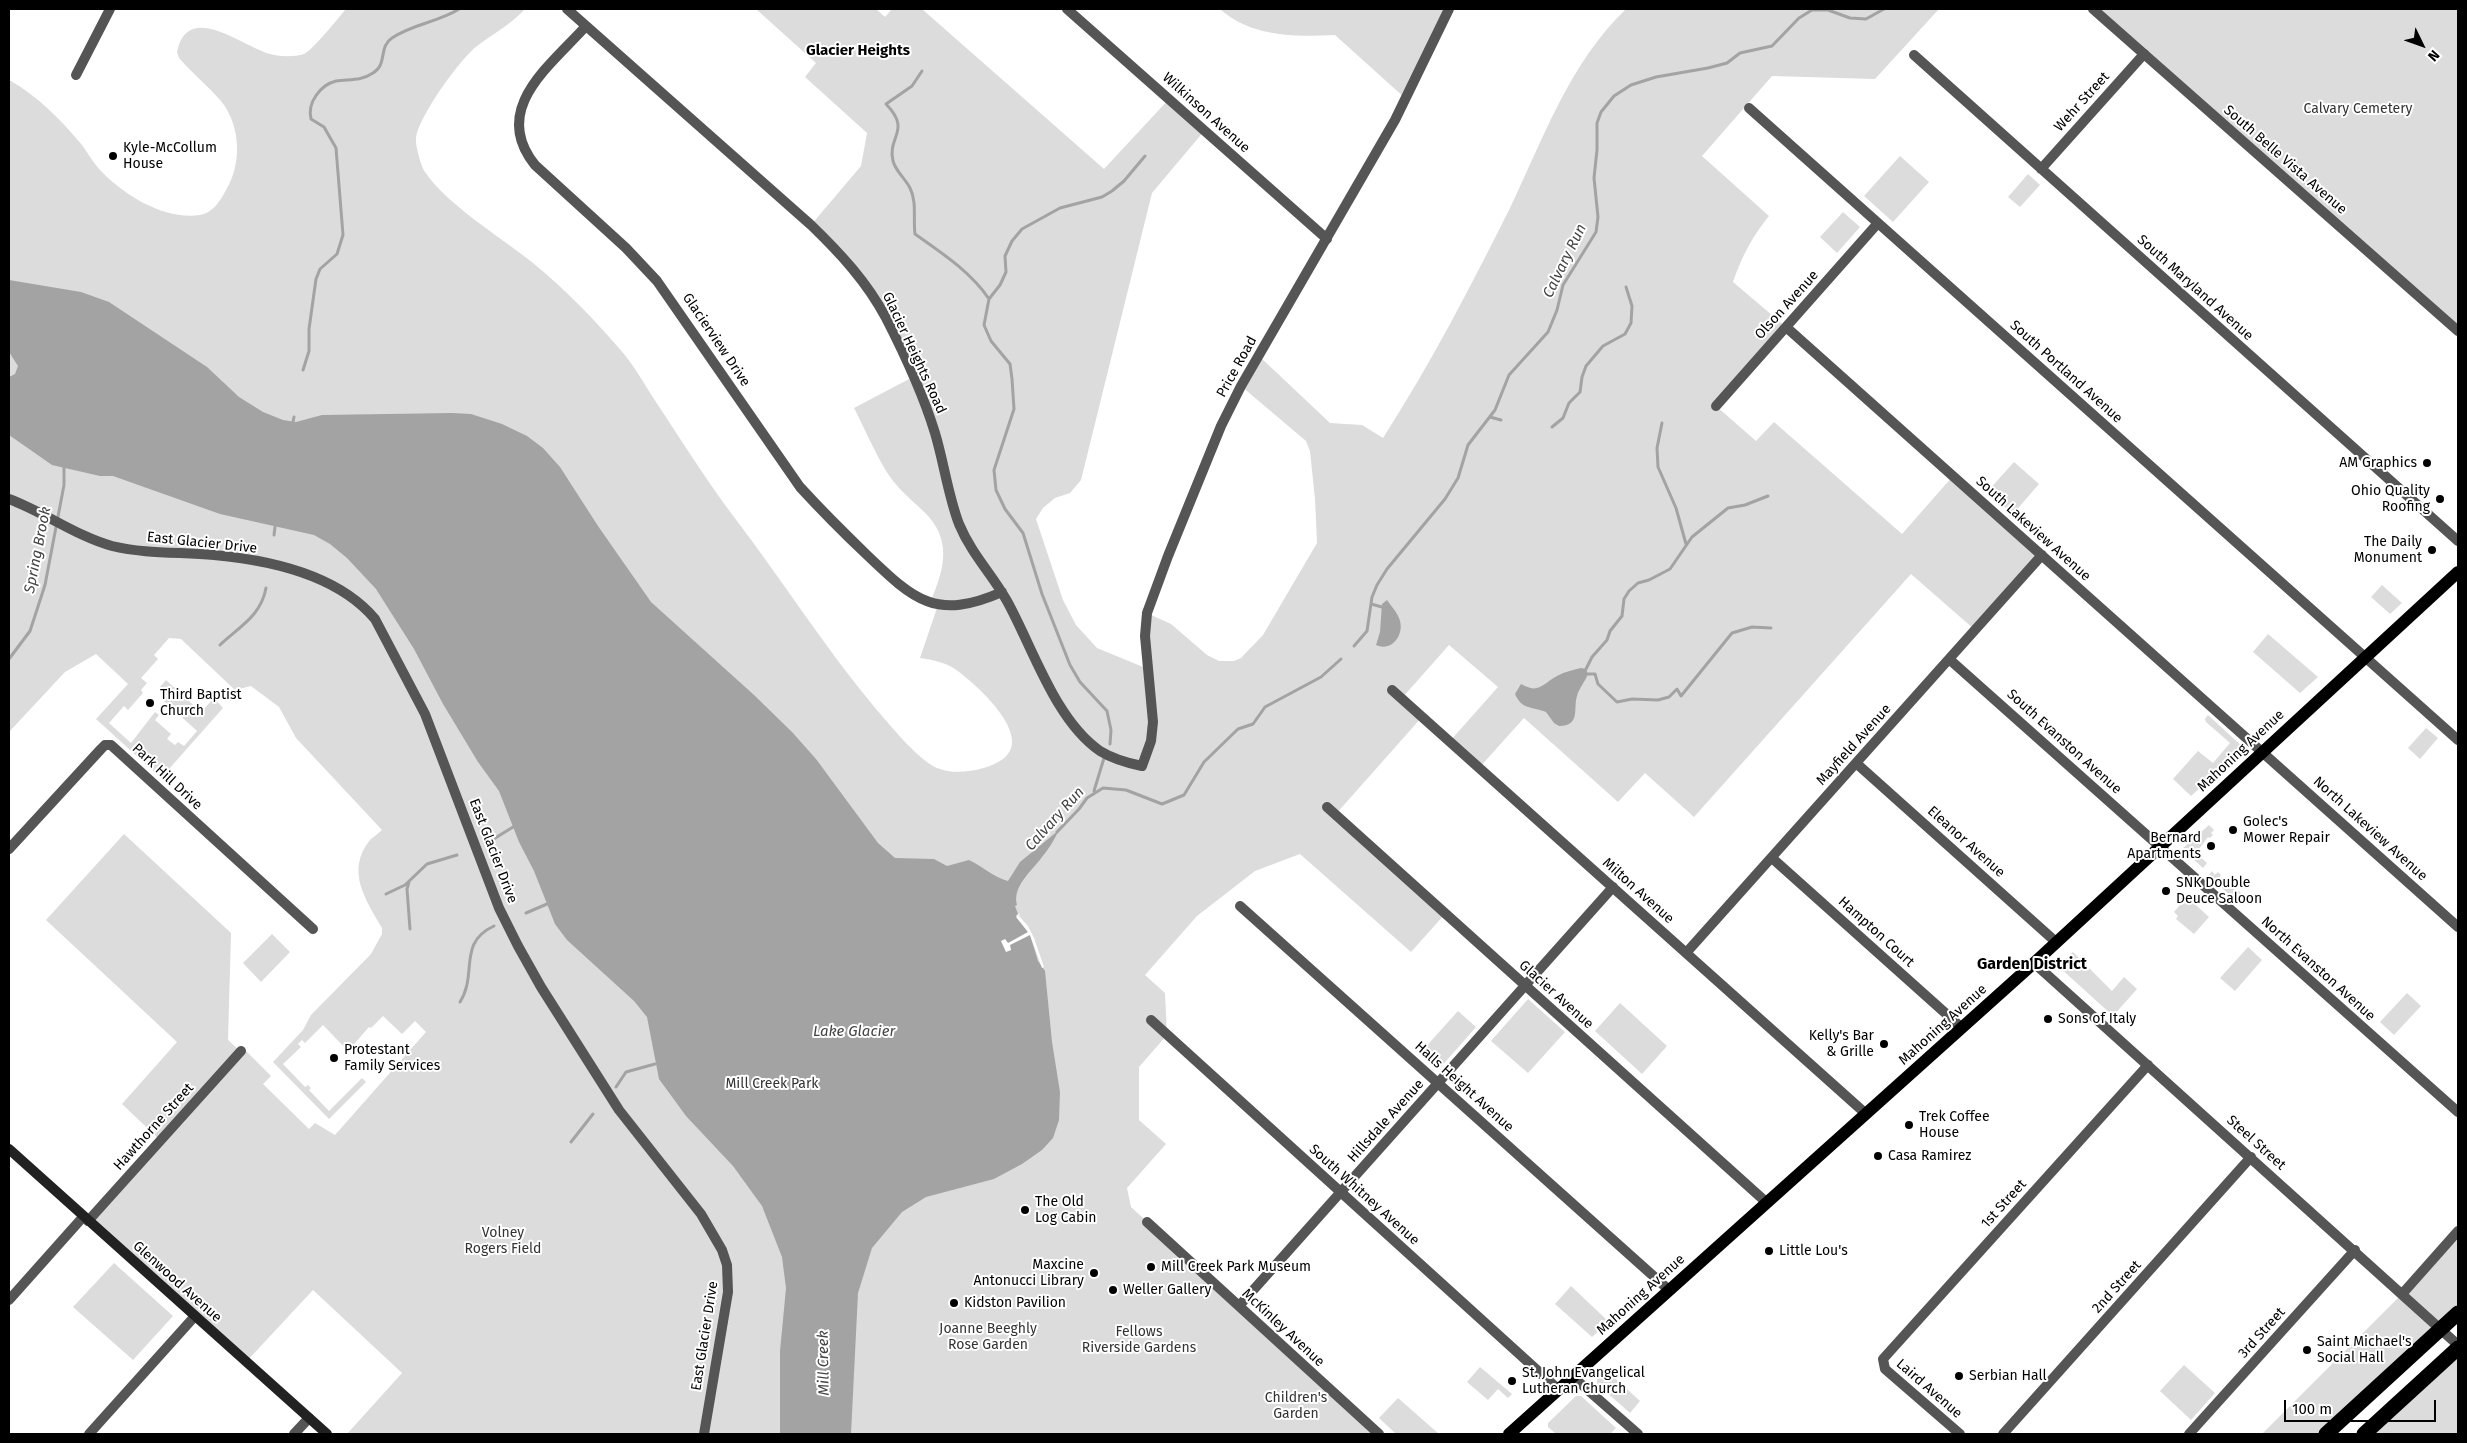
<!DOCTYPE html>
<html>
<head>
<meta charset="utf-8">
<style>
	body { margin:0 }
	#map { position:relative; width:2467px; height:1443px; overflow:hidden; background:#fff; font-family:"Fira Sans",sans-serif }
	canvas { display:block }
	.frame { position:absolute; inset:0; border:10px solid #000; pointer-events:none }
	.north { position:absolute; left:2397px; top:20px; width:50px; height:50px; -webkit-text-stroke:4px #fff; paint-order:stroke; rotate:132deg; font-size:14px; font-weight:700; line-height:20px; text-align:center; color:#000 }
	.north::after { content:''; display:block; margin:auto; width:18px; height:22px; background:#000; clip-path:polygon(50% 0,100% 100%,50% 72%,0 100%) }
	.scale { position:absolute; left:2284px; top:1400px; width:152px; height:22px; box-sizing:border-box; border:2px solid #000; border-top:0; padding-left:6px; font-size:15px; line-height:18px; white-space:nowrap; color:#000; -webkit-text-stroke:4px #fff; paint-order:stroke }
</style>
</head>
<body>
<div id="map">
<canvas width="2467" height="1443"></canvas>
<div class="frame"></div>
<div class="north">N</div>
<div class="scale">100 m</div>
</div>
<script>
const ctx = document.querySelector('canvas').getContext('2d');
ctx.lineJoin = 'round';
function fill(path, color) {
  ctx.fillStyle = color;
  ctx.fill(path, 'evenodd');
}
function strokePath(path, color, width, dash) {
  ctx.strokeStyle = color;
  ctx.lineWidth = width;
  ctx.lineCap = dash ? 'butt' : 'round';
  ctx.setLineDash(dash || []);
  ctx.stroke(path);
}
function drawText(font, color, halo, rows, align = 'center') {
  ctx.font = font + ' "Fira Sans",sans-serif';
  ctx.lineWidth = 4;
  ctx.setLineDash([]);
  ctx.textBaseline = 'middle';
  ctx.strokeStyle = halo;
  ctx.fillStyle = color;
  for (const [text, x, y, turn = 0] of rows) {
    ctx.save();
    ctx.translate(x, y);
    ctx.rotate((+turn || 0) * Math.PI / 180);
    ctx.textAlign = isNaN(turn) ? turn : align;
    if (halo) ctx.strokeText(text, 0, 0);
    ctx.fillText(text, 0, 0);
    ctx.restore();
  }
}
const green = new Path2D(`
	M346 9H525C511 24 493 34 477 46 459 60 420 115 416 137 415 145 421 166 425 172 445 203 503 239 533 263 566 290 596 321 624 354 637 370 647 389 658 405 683 443 707 481 734 517 782 580 825 648 876 709 891 726 914 755 933 766 952 777 986 771 1003 759 1035 736 975 683 955 669 944 662 933 660 920 658L938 605 930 603C942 574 953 545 929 517 918 505 904 495 894 482 880 465 865 429 854 408L913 377 874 297 811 225 861 166 867 133 805 77 816 63 756 9H876L885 17 892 9H922L1104 169 1169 99 1205 130 1152 193 1081 480 1070 493 1055 498 1043 508 1036 519 1063 600 1076 625 1097 648 1148 669 1147 613 1171 624 1207 655 1219 661H1234L1241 658 1263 635 1317 543 1315 499 1310 451 1306 441 1241 386 1259 356 1330 423 1362 425 1383 438C1430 365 1471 286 1510 208 1543 139 1570 62 1626 9H1939L1875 79 1772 76 1702 156 1769 216C1752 237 1742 256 1733 282L1786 327 1716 406 1756 441 1774 422 1902 534 1953 476 2042 555 1975 630 1911 574 1694 817 1645 773 1618 802 1524 718 1479 768 1450 741 1498 687 1449 645 1402 698 1422 717 1335 815 1445 914 1411 952 1300 854 1255 871 1197 916 1145 975 1165 993 1167 1035 1139 1067V1120L1166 1144 1127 1188 1131 1207 1379 1434H347L402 1373 313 1290 246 1362 88 1221 160 1140 122 1104 177 1042 46 920 124 834 231 933 228 1040 240 1051 243 1048 271 1076 263 1084 309 1129 315 1123 335 1135 426 1032 415 1021 402 1034 383 1016 371 1028 369 1027 348 1051 323 1025 305 1043 302 1040 298 1044 301 1047 283 1064 305 1087 308 1085 311 1088 309 1090 329 1111 362 1078 366 1082 329 1119 273 1062 303 1030 311 1015 371 954 382 934V928C366 900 345 871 370 840 373 837 378 834 382 830L296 738 279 707 251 686 235 690 181 639 169 638 154 655 158 659 141 678 147 683 141 690 143 693 128 710 124 706 109 723 131 743 155 712 159 715 155 720 171 734 167 739 175 745 178 742 184 746 197 731 164 701 168 696 159 688 166 680 201 712 214 698 223 708 161 778 96 719 128 684 96 654 65 672 9 732V80C38 96 61 120 82 145 89 155 96 167 105 175 129 198 166 220 200 215 213 213 220 201 226 190 242 164 241 126 221 101 208 86 192 73 179 58L177 52C188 0 243 47 270 54 281 57 294 57 304 54 312 51 339 17 346 9Z
	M1220 9H1449L1406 99 1335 35C1295 37 1251 37 1220 9Z
	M2093 9H2458V331Z
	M1900 156 1929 182 1893 222 1864 196Z
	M2028 174 2040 185 2020 207 2008 197Z
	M1843 212 1860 227 1837 253 1820 237Z
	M2014 462 2039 484 2013 514 1987 492Z
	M2382 585 2402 603 2390 614 2371 597Z
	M2268 634 2318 677 2300 693 2253 652Z
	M2208 715 2244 748 2191 796 2173 779 2198 751 2213 763 2230 743 2206 722 2205 719Z
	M2426 728 2438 738 2420 759 2408 748Z
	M2209 825 2214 830 2211 833 2213 835 2210 838 2208 837 2196 853 2207 863 2203 868 2182 849Z
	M2212 871 2215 875 2218 872 2221 875 2219 878 2223 881 2225 879 2228 881 2226 884 2230 887 2232 885 2235 888 2233 891 2237 894 2239 891 2243 895 2237 901 2208 876Z
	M2187 897 2209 917 2194 934 2176 919 2178 916 2174 912Z
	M272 934 290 952 261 982 243 963Z
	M2248 947 2262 960 2235 991 2220 978Z
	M2073 952 2112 991 2124 977 2137 989 2113 1016 2058 966Z
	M2407 993 2421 1006 2394 1035 2380 1022Z
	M1528 999 1565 1032 1528 1073 1491 1041Z
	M1620 1003 1667 1046 1642 1074 1595 1031Z
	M1458 1011 1476 1027 1440 1068 1422 1051Z
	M2458 1231V1313L2327 1434H2262L2403 1293Z
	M114 1263 173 1316 133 1360 73 1307Z
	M1571 1286 1609 1322 1592 1337 1555 1304Z
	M2458 1348V1434H2364Z
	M2184 1365 2215 1393 2191 1420 2160 1391Z
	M1480 1367 1512 1394 1508 1398 1498 1389 1488 1400 1467 1382Z
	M1606 1370 1640 1401 1630 1413 1597 1384V1379Z
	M1576 1396H1581L1616 1428 1610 1434H1556L1548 1427V1423Z
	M1398 1398 1439 1434H1396L1379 1418Z`);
const water = new Path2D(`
	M9 280 81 292 109 302 207 367 239 397 263 412 283 420 296 422 322 415 452 413 471 414 502 424 527 436 543 448 560 467 598 526 651 602 754 695 792 732 816 759 878 843 895 858 934 859 947 866 969 860C984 867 993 877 1008 881L1020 862 1059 830C1054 840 1049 849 1042 857 1032 871 1012 886 1017 905L1015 906 1018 914 1016 915 1030 935 1038 961 1045 971 1052 1042 1060 1092 1059 1120 1053 1138 1042 1150 1022 1164 994 1179 926 1197 902 1212 872 1248 858 1293 851 1434H780V1351L786 1288 782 1257 762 1206 733 1166 686 1116 659 1079 647 1017 634 1001 567 940 555 924 534 871 519 842 499 791 478 762 443 704 414 649 376 589 347 558 330 544 314 535 220 514 113 476H100L52 465 9 435V377L15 374 18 366 9 352Z
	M1387 600C1391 606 1398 613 1400 621 1404 636 1391 652 1376 645L1380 632 1382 604Z
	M1581 668 1586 669 1588 674C1585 682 1579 688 1577 696 1573 708 1581 726 1559 726L1554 723 1546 712C1531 706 1522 710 1515 694L1521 684C1539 694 1541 685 1557 676 1564 672 1573 670 1581 668Z`);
const pier = new Path2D(`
	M1020 913 1019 916 1028 926 1034 938 1044 967 1042 968 1030 935 1010 945 1011 950 1006 952 1001 941 1005 939 1008 943 1028 932 1016 917Z`);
const stream = new Path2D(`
	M922 71 912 86 886 104C912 131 887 136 893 161 896 172 905 178 910 188 917 202 913 218 915 234 942 253 971 272 989 299
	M303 370 309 351V329L316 279 320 269 337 254 343 235 336 148 324 127 311 119C307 103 320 85 336 81 350 79 361 81 373 73 388 64 378 47 392 38 412 24 439 22 459 9
	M1490 417 1501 420
	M293 422 294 417
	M1662 423 1657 448 1658 467 1676 508 1686 544
	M1552 427 1563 418 1569 403 1580 392 1582 377 1586 366 1603 346 1625 334 1631 323 1632 306 1626 287
	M274 535 275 527
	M1371 604 1382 607
	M220 645C239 627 261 616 266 588
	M1354 646 1367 631 1372 597 1377 585 1387 569 1445 499 1458 478 1468 445 1495 410 1509 375 1548 332 1557 310 1563 285 1596 232 1598 217 1594 178 1597 150V123L1601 112 1614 96 1631 85 1656 77 1708 68 1727 63 1740 53 1772 46 1799 18 1812 10H1828L1850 18 1866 19 1884 9
	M9 659 30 631 45 585 64 485V467
	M1586 669 1592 657 1607 640 1610 631 1622 616 1624 599 1629 591 1638 583 1649 580 1670 569 1692 537 1728 508 1745 505 1768 496
	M1588 674H1595L1598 684 1617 702 1632 699 1658 700 1669 697 1677 689 1681 696 1732 633 1752 627 1771 628
	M1110 744 1111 730 1107 711 1080 682 1070 665 1042 594 1023 533 1005 509 996 490 994 470 1014 409 1012 379 1010 364 991 341 984 325 989 299 1000 285 1006 272 1005 256 1012 241 1022 229 1060 208 1102 197 1112 191 1124 181 1145 156
	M1094 791 1104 758
	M1057 832 1079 809 1087 798 1103 788 1126 790 1162 804 1184 795 1204 762 1238 729 1253 724 1265 707 1321 677 1341 659
	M492 840 513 827
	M409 882 407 889 410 929
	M386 894 405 885 427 864 457 855
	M526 913 547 904
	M460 1002C478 974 457 943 494 926
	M616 1087 626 1072 655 1064
	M571 1142 593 1114`);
const minor = new Path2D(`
	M567 9 811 225C840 253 867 282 886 318 905 355 923 394 935 433 944 463 948 495 959 524 972 555 992 574 1007 601 1033 648 1055 720 1100 751 1113 759 1127 763 1142 766L1151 741 1153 722 1145 636 1147 613 1168 556 1221 426 1241 386 1395 120 1449 9
	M1067 9 1327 239
	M586 26C550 66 490 109 535 165L626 248 657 281 800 487C822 511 844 533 867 555 914 600 936 621 1002 592
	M1914 55 2458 541
	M76 75 110 9
	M1749 108 2458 740
	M2041 169 2144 54
	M1786 327 2458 927
	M1716 406 1878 223
	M9 499C44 512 76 536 112 546 145 554 180 552 214 555 269 560 338 575 375 619L425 714 499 908 518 946 541 987 619 1110 701 1214 722 1250 727 1265 728 1292 704 1434
	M1949 659 2458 1112
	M1392 690 1865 1113
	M1856 763 2056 942
	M1327 807 1766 1202
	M9 849 101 749 105 745H111L313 929
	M1772 858 1962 1028
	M1240 906 1669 1290
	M1686 953 2042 555
	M1151 1020 1559 1390
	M88 1221 241 1051
	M1147 1222 1379 1434
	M9 1300 83 1217
	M1239 1306 1613 887
	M1573 1377 1638 1434
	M89 1434 195 1316
	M294 1434 309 1418
	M1960 1434 1885 1369 1883 1359 2148 1065
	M2003 1434 2251 1157
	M2189 1434 2355 1250`);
const tertiary = new Path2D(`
	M2093 9 2458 331
	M2034 963 2458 1345
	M2403 1293 2458 1231`);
const secondary = new Path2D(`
	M9 1149 327 1434`);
const primary = new Path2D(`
	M1509 1434 2034 963 2458 572`);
const motorway = new Path2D(`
	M2326 1434 2458 1313
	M2364 1434 2458 1348`);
const markers = [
	[113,156,5,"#000"],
	[2427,463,5,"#000"],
	[2440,499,5,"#000"],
	[2432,550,5,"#000"],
	[150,703,5,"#000"],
	[2233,830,5,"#000"],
	[2211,846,5,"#000"],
	[2166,891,5,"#000"],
	[2048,1019,5,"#000"],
	[1884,1044,5,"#000"],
	[334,1058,5,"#000"],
	[1909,1125,5,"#000"],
	[1878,1156,5,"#000"],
	[1025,1210,5,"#000"],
	[1769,1251,5,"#000"],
	[1151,1267,5,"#000"],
	[1094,1273,5,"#000"],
	[1113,1290,5,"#000"],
	[954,1303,5,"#000"],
	[2307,1350,5,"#000"],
	[1959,1376,5,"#000"],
	[1512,1381,5,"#000"]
];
const streetNames = [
	["Wehr Street",2082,102,-48],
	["Wilkinson Avenue",1206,113,42],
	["South Belle Vista Avenue",2285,160,41],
	["South Maryland Avenue",2195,288,42],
	["Olson Avenue",1787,305,-48],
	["Glacierview Drive",716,340,56],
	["Glacier Heights Road",914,353,65],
	["Price Road",1237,367,-61],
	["South Portland Avenue",2066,372,42],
	["South Lakeview Avenue",2033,529,42],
	["East Glacier Drive",202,543,6],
	["South Evanston Avenue",2064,742,42],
	["Mayfield Avenue",1854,745,-48],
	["Mahoning Avenue",2241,751,-43],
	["Park Hill Drive",167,777,43],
	["North Lakeview Avenue",2370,829,42],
	["Eleanor Avenue",1966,842,42],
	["East Glacier Drive",493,851,69],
	["Milton Avenue",1638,891,42],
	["Hampton Court",1876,932,42],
	["North Evanston Avenue",2318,969,42],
	["Glacier Avenue",1556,995,42],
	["Mahoning Avenue",1943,1025,-42],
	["Halls Height Avenue",1464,1087,42],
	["Hillsdale Avenue",1386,1121,-48],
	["Hawthorne Street",154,1127,-48],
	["Steel Street",2256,1143,42],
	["South Whitney Avenue",1364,1195,42],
	["1st Street",2004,1204,-48],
	["Glenwood Avenue",177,1282,42],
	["2nd Street",2117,1287,-48],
	["Mahoning Avenue",1641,1295,-42],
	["McKinley Avenue",1283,1328,43],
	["3rd Street",2262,1333,-48],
	["East Glacier Drive",705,1336,-81],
	["Laird Avenue",1929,1389,41]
];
const parkNames = [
	["Calvary Cemetery",2358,109],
	["Mill Creek Park",772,1084],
	["Volney",503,1233],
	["Rogers Field",503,1249],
	["Joanne Beeghly",988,1329],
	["Rose Garden",988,1345],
	["Fellows",1139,1332],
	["Riverside Gardens",1139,1348],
	["Children's",1296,1398],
	["Garden",1296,1414]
];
const poiNames = [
	["Kyle-McCollum",123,148],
	["House",123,164],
	["AM Graphics",2417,463,"right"],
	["Ohio Quality",2430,491,"right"],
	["Roofing",2430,507,"right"],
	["The Daily",2422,542,"right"],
	["Monument",2422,558,"right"],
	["Third Baptist",160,695],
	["Church",160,711],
	["Golec's",2243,822],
	["Mower Repair",2243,838],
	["Bernard",2201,838,"right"],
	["Apartments",2201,854,"right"],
	["SNK Double",2176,883],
	["Deuce Saloon",2176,899],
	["Sons of Italy",2058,1019],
	["Kelly's Bar",1874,1036,"right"],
	["& Grille",1874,1052,"right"],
	["Protestant",344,1050],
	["Family Services",344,1066],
	["Trek Coffee",1919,1117],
	["House",1919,1133],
	["Casa Ramirez",1888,1156],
	["The Old",1035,1202],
	["Log Cabin",1035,1218],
	["Little Lou's",1779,1251],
	["Maxcine",1084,1265,"right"],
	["Antonucci Library",1084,1281,"right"],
	["Mill Creek Park Museum",1161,1267],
	["Weller Gallery",1123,1290],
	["Kidston Pavilion",964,1303],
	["Saint Michael's",2317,1342],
	["Social Hall",2317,1358],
	["St. John Evangelical",1522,1373],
	["Lutheran Church",1522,1389],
	["Serbian Hall",1969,1376]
];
const neighbourhoodNames = [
	["Glacier Heights",858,51]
];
const waterNames = [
	["Calvary Run",1565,261,-64],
	["Spring Brook",38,550,-79],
	["Calvary Run",1055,819,-48],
	["Lake Glacier",854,1032],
	["Mill Creek",824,1363,-91]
];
const quarterNames = [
	["Garden District",2032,965]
];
fill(green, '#dcdcdc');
fill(water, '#a3a3a3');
fill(pier, '#fff');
strokePath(stream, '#a3a3a3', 3);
strokePath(minor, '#555', 10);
strokePath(tertiary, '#555', 10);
strokePath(secondary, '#222', 10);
strokePath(primary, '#000', 12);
strokePath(motorway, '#000', 15);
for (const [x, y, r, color] of markers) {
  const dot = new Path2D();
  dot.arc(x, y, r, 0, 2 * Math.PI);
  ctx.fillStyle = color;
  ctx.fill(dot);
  strokePath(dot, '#fff', 2);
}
drawText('14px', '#000', '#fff', streetNames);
drawText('14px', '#333', '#fff', parkNames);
drawText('14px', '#000', '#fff', poiNames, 'left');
drawText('bold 15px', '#000', '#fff', neighbourhoodNames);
drawText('italic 15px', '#444', '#fff', waterNames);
drawText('bold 16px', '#000', '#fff', quarterNames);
</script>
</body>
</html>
